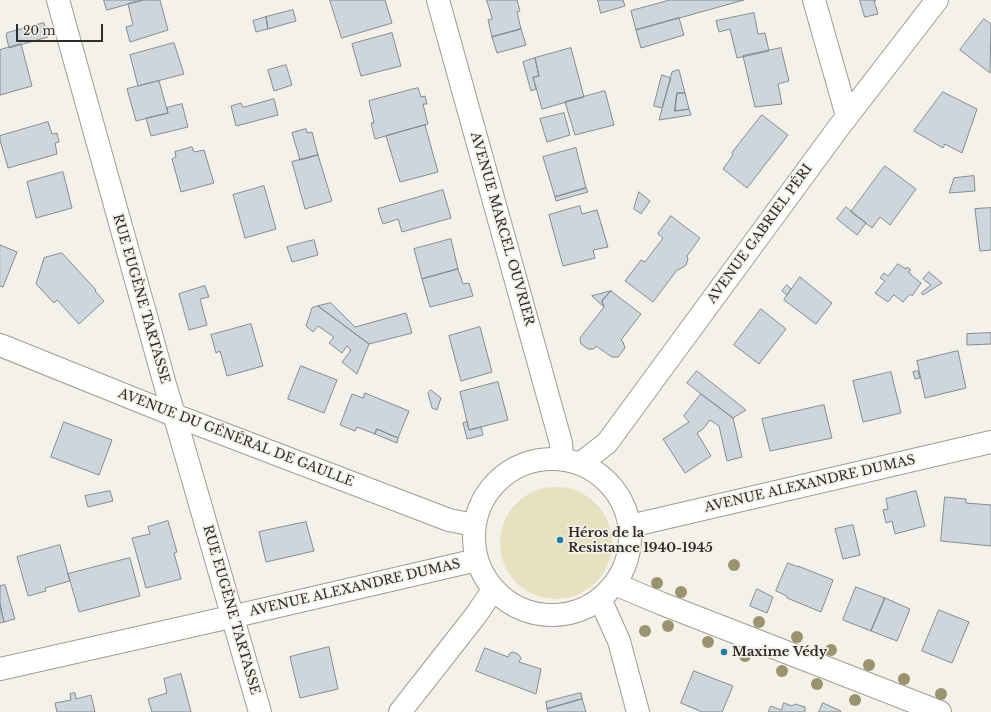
<!DOCTYPE html>
<html>
<head>
<meta charset="utf-8">
<style>
	body { margin:0 }
	#map { position:relative; width:991px; height:712px; overflow:hidden; background:#f3f1e8; font-family:"Libre Baskerville",serif }
	canvas { display:block }
	.scale { position:absolute; left:16px; top:24px; width:87px; height:18px; box-sizing:border-box; border:2px solid #2e2d29; border-top:0; padding-left:5px; font-size:12px; line-height:14px; white-space:nowrap; color:#2e2d29; -webkit-text-stroke:3px #f3f1e8; paint-order:stroke }
</style>
</head>
<body>
<div id="map">
<canvas width="991" height="712"></canvas>
<div class="scale">20 m</div>
</div>
<script>
const ctx = document.querySelector('canvas').getContext('2d');
ctx.lineJoin = 'round';
function fill(path, color) {
  ctx.fillStyle = color;
  ctx.fill(path, 'evenodd');
}
function strokePath(path, color, width, dash) {
  ctx.strokeStyle = color;
  ctx.lineWidth = width;
  ctx.lineCap = dash ? 'butt' : 'round';
  ctx.setLineDash(dash || []);
  ctx.stroke(path);
}
function drawText(font, color, halo, rows, align = 'center') {
  ctx.font = font + ' "Libre Baskerville",serif';
  ctx.lineWidth = 3.5;
  ctx.setLineDash([]);
  ctx.textBaseline = 'middle';
  ctx.strokeStyle = halo;
  ctx.fillStyle = color;
  for (const [text, x, y, turn = 0] of rows) {
    ctx.save();
    ctx.translate(x, y);
    ctx.rotate((+turn || 0) * Math.PI / 180);
    ctx.textAlign = isNaN(turn) ? turn : align;
    if (halo) ctx.strokeText(text, 0, 0);
    ctx.fillText(text, 0, 0);
    ctx.restore();
  }
}
const green = new Path2D(`
	M500 543a56 56 0 1 1 112 0a56 56 0 1 1-112 0Z`);
const building = new Path2D(`
	M104 0H143L107 10Z
	M144 0H160L168 30 130 42 126 27 133 25 128 4Z
	M330 0H385L392 23 342 38Z
	M487 0H517L520 11 517 12 521 29 492 37 488 20 492 19Z
	M598 0H623L625 6 601 13Z
	M670 0H744L636 30 631 11Z
	M860 0H876L874 1 878 14 865 17Z
	M293 10 296 21 268 29 266 17Z
	M754 13 758 34 765 33 769 51 737 58 730 29 719 32 716 21Z
	M266 17 268 29 256 32 253 21Z
	M679 18 684 35 641 48 636 30Z
	M984 19 991 24 990 73 960 50Z
	M44 23 48 37 9 48 6 35 7 33Z
	M521 29 526 45 497 53 492 37Z
	M392 33 401 66 361 76 352 44Z
	M174 43 184 74 138 86 130 55Z
	M21 44 32 86 0 95V50Z
	M571 48 584 97 542 109 533 77 539 76 535 58Z
	M781 48 789 81 778 84 782 104 755 107 743 56Z
	M535 58 539 76 533 77 536 89 531 91 523 62Z
	M286 65 292 85 274 91 268 70Z
	M679 70 685 93H677L675 111 689 109 691 115 659 120 672 72Z
	M662 75 671 78 662 108 654 106Z
	M159 81 168 113 136 121 127 89Z
	M418 88 421 97 425 96 427 104H423L428 124 375 139 371 123H374L369 101Z
	M605 91 614 125 575 135 565 102Z
	M943 92 977 109 962 153 945 144 943 148 914 131Z
	M677 93H685L689 109 675 111Z
	M274 99 278 115 236 126 231 106 241 103 243 107Z
	M182 104 188 127 151 136 146 118 168 113 167 108Z
	M564 113 570 135 547 142 540 119Z
	M762 115 788 135 747 188 723 169 733 155 732 153Z
	M48 122 52 134 57 133 59 142 55 143 57 154 8 168 0 140V136Z
	M425 125 438 172 400 182 386 136Z
	M306 129 307 133 312 132 318 155 300 160 292 133Z
	M192 147 194 152 204 150 214 183 181 192 172 159 176 157 175 152Z
	M576 148 586 188 555 197 543 157Z
	M318 155 332 201 305 209 292 162Z
	M885 166 916 189 890 225 880 217 872 228 851 212Z
	M63 172 72 208 36 218 27 182Z
	M974 176 975 191 949 193 954 178Z
	M264 186 276 229 245 238 233 195Z
	M586 188 588 192 556 201 555 197Z
	M443 190 451 218 402 232 398 219 383 224 378 209Z
	M639 192 650 201 641 214 634 209Z
	M580 206 582 214 597 210 608 247 593 250 595 258 563 266 549 215Z
	M846 207 866 223 857 235 837 219Z
	M991 208V250L980 251 975 209Z
	M671 216 700 238 687 256 688 259 686 265 682 268 677 270 653 302 625 281 641 260 645 262 663 238 658 234Z
	M451 239 458 269 422 279 414 249Z
	M314 240 318 255 292 262 287 247Z
	M0 245 17 252 3 287 0 286Z
	M62 253 96 290 95 291 104 301 79 324 57 300 54 303 36 284 44 258Z
	M898 264 906 269 907 267 911 270 908 272 911 274V275L921 283 912 296 910 294 903 302 894 295 888 302 875 293 885 281 880 278 884 273 888 276Z
	M458 269 463 284 469 283 473 296 430 307 422 279Z
	M929 272 942 283 923 295 921 293 931 285 923 279Z
	M800 277 832 303 816 324 784 300Z
	M787 285 791 289 787 295 782 291Z
	M205 286 209 297 200 299 207 325 189 330 179 294Z
	M611 291 641 314 621 340 623 342 625 348 618 357H612L596 346 594 349H588L581 344 580 338 604 307 602 301Z
	M611 291 602 301 604 307 592 296Z
	M331 303 355 327 406 313 412 333 369 344 318 306Z
	M318 306 369 344 357 374 342 362 351 350 347 346 342 353 329 343 334 337 318 326 313 332 306 326 312 308Z
	M761 309 786 329 759 364 734 345Z
	M251 324 263 366 227 376 220 351 216 353 211 335Z
	M480 327 492 372 461 381 449 336Z
	M991 333V344L967 345V334Z
	M958 351 966 388 925 398 917 361Z
	M301 366 337 380 324 413 288 399Z
	M697 371 746 410 733 418 701 394 687 383Z
	M918 371 920 378 915 379 913 372Z
	M891 372 901 413 863 422 853 381Z
	M498 382 508 420 469 430 460 392Z
	M431 390 441 398 437 410 432 408 428 393Z
	M365 393 409 411 398 438 377 429 375 434 357 427 355 431 340 425 352 394 363 398Z
	M701 394 733 418 742 457 727 461 719 426 710 420 703 429 697 433 711 456 685 473 663 439 689 422 684 416Z
	M824 405 832 438 770 451 762 419Z
	M64 422 112 440 99 475 51 457Z
	M467 422 469 430 481 427 483 435 467 439 463 423Z
	M377 429 398 438 397 443 375 434Z
	M110 491 113 501 88 507 85 496Z
	M916 491 925 526 895 534 892 521 886 523 883 510 888 509 886 499Z
	M945 497 966 499V503L991 505V546L941 541Z
	M168 521 177 552 174 553 181 579 146 588 132 538 150 534 148 527Z
	M306 522 314 551 266 562 259 532Z
	M853 525 860 555 843 559 835 529Z
	M60 545 70 581 45 588 46 591 28 596 17 557Z
	M130 558 140 596 79 612 68 574Z
	M788 563 798 567V566L833 580 821 612 787 598V596L776 591Z
	M5 585 15 619 4 622 0 604V586Z
	M856 587 885 598 871 631 843 620Z
	M757 589 773 597 767 613 750 606Z
	M885 598 910 609 897 641 871 631Z
	M0 604 4 622 0 623Z
	M939 610 969 622 952 663 922 651Z
	M329 647 338 689 300 698 290 657Z
	M485 648 508 657 510 653 513 652 518 654 521 658 519 662 541 669 536 694 476 671Z
	M694 671 733 686 722 712H702L681 703Z
	M181 674 191 712H152L148 699 167 693 164 679Z
	M75 693 76 699 91 695 95 712H57L55 703 71 700 70 694Z
	M581 693 582 699 547 709 546 702Z
	M582 699 586 712H548L547 709Z
	M784 703 792 706 795 704 805 707V712H768L771 706 781 710Z
	M823 703 841 711 840 712H819Z`);
const street = new Path2D(`
	M58 0 166 388 179 431 260 712
	M438 0 561 443 562 458
	M814 0 847 116
	M581 463 607 443 839 127 937 0
	M630 526 991 442
	M600 599 619 641 638 712
	M0 669 257 611 477 560
	M400 712 476 615 493 590`);
const secondary = new Path2D(`
	M0 345 174 415 449 520 474 525
	M474 537a78 78 0 1 1 156 0a78 78 0 1 1-156 0Z
	M615 584 660 603 940 712`);
const trees = [
	[734,565],
	[657,583],
	[681,592],
	[759,622],
	[668,626],
	[645,631],
	[797,637],
	[708,642],
	[831,650],
	[745,656],
	[869,665],
	[782,671],
	[904,679],
	[817,684],
	[941,694],
	[855,700]
];
const markers = [
	[560,540,4,"#1d7da9"],
	[724,652,4,"#1d7da9"]
];
const streetNames = [
	["AVENUE MARCEL OUVRIER",502,229,74],
	["AVENUE GABRIEL PÉRI",760,234,-54],
	["RUE EUGÈNE TARTASSE",141,299,74],
	["AVENUE DU GÉNÉRAL DE GAULLE",236,438,21],
	["AVENUE ALEXANDRE DUMAS",810,484,-13],
	["AVENUE ALEXANDRE DUMAS",355,588,-13],
	["RUE EUGÈNE TARTASSE",231,610,74]
];
const poiNames = [
	["Héros de la",568,533],
	["Resistance 1940-1945",568,548],
	["Maxime Védy",732,652]
];
fill(green, '#e7e1c0');
fill(building, '#cdd6dc');
strokePath(building, '#838c91', 1);
strokePath(street, '#9e9d94', 24);
strokePath(secondary, '#9e9d94', 24);
strokePath(street, '#fff', 22);
strokePath(secondary, '#fff', 22);
ctx.fillStyle = '#9a936d';
for (const [x, y] of trees) {
  ctx.beginPath();
  ctx.arc(x, y, 6, 0, 2 * Math.PI);
  ctx.fill();
}
for (const [x, y, r, color] of markers) {
  const dot = new Path2D();
  dot.arc(x, y, r, 0, 2 * Math.PI);
  ctx.fillStyle = color;
  ctx.fill(dot);
  strokePath(dot, '#f3f1e8', 1.5);
}
drawText('13px', '#2e2d29', '#f3f1e8', streetNames);
drawText('bold 13px', '#2e2d29', '#f3f1e8', poiNames, 'left');
</script>
</body>
</html>
